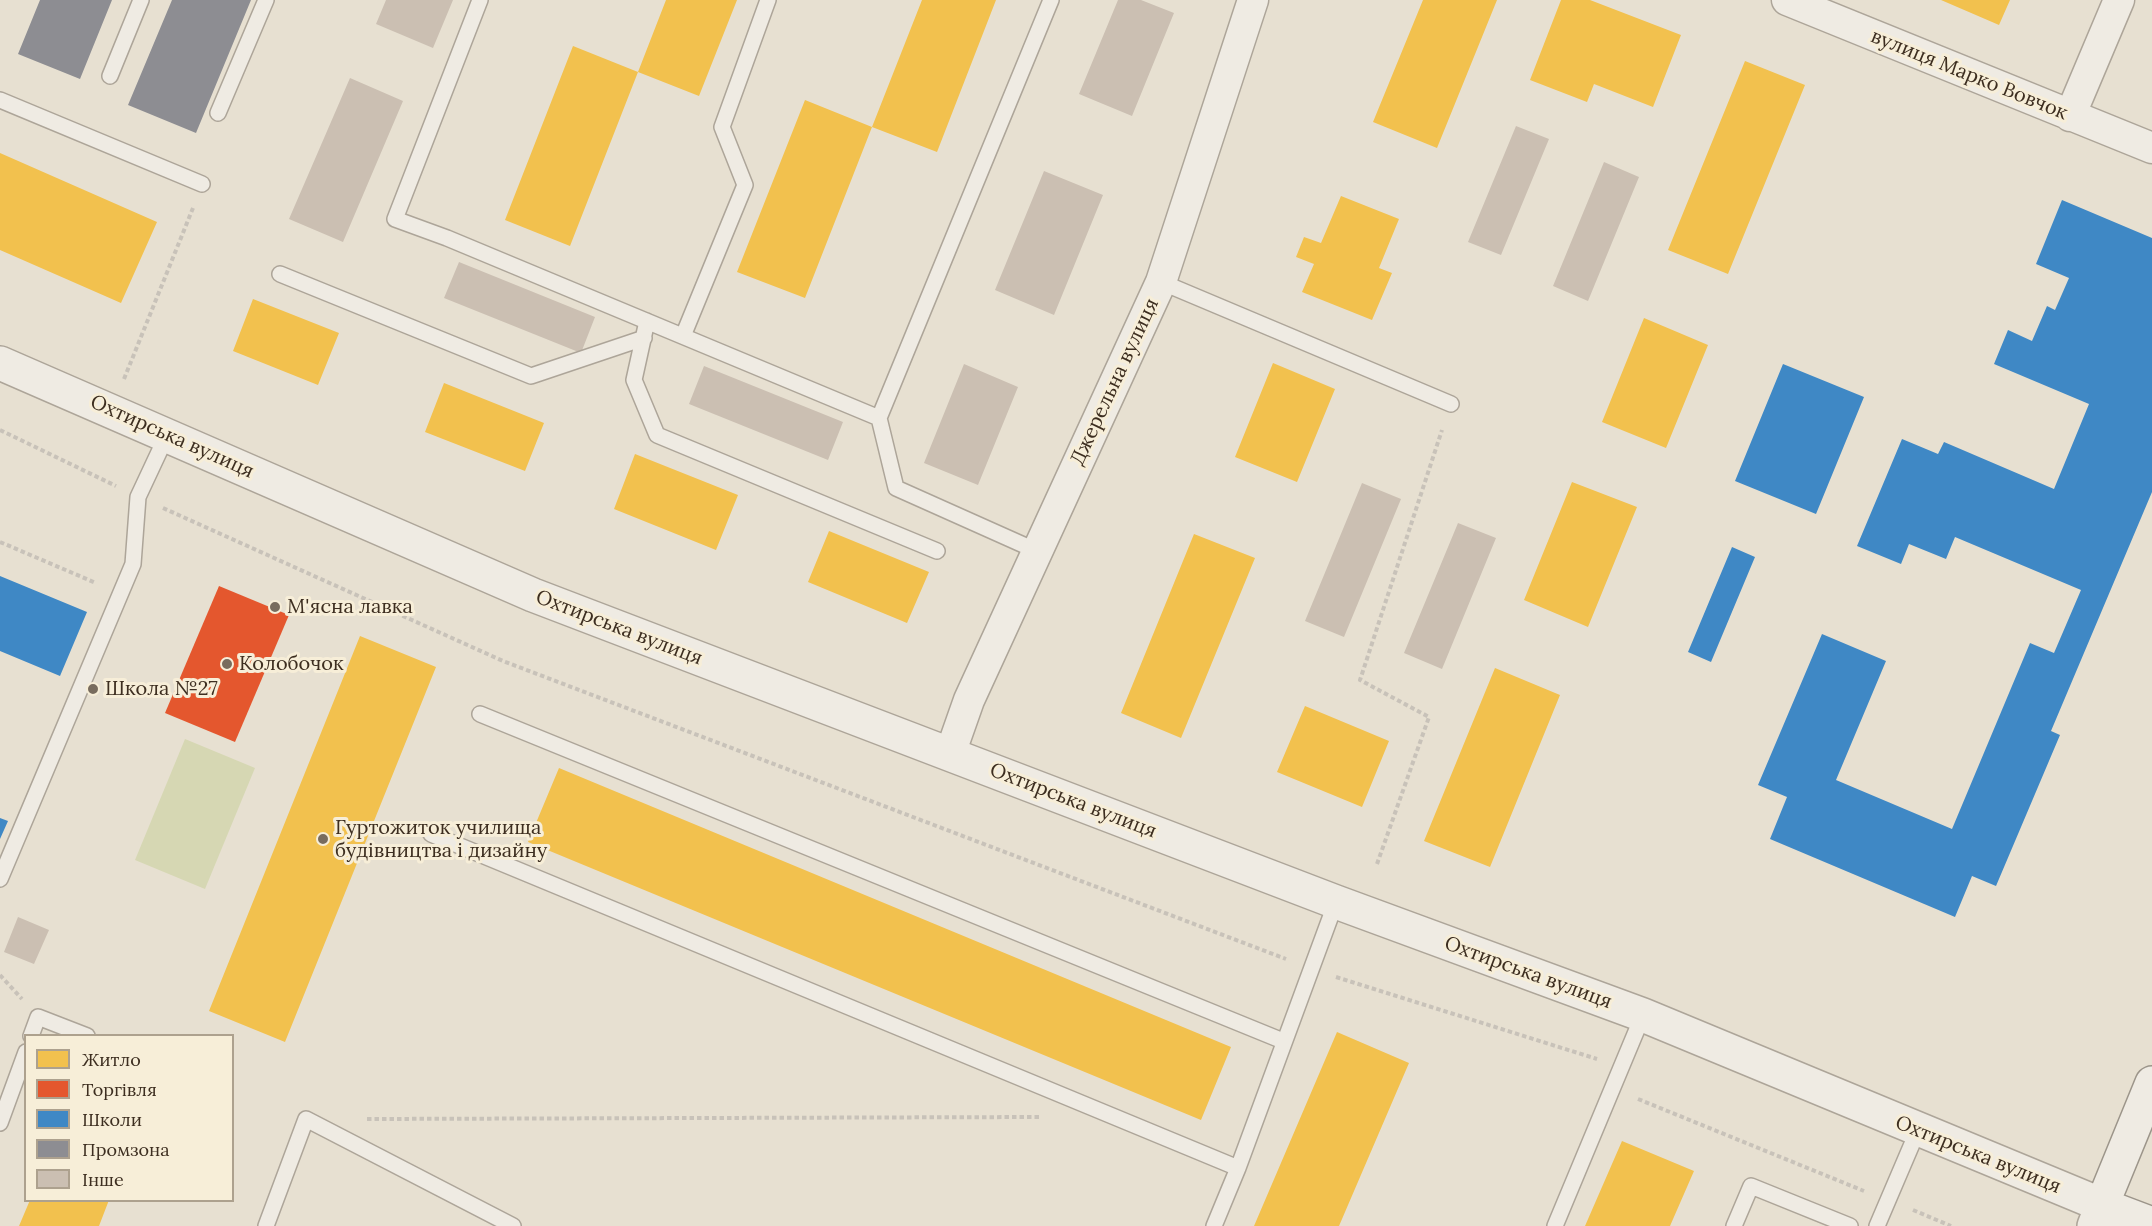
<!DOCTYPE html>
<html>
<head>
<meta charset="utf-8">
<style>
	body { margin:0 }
	#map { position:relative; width:2152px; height:1226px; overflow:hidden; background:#e7e0d1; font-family:Lora,serif }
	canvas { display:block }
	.legend { position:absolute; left:24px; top:1034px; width:210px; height:168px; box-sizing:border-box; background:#f7eed8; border:2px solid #ada18e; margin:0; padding:8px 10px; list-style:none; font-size:18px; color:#3d2e20 }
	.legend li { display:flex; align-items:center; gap:12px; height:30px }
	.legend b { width:30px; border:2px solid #ada18e }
</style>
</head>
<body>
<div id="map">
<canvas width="2152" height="1226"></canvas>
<ul class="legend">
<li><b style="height:16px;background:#f2c14e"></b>Житло</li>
<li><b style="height:16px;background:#e4572e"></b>Торгівля</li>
<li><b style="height:16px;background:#3f88c5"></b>Школи</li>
<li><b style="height:16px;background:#8d8d92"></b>Промзона</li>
<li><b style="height:16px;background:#cbbfb2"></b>Інше</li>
</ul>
</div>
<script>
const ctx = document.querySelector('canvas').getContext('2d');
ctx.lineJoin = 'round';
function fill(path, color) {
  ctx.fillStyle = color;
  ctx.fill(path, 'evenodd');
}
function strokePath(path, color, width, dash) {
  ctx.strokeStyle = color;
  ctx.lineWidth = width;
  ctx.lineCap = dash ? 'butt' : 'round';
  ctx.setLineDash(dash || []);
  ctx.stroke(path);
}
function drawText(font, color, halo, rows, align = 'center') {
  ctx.font = font + ' Lora,serif';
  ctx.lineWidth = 6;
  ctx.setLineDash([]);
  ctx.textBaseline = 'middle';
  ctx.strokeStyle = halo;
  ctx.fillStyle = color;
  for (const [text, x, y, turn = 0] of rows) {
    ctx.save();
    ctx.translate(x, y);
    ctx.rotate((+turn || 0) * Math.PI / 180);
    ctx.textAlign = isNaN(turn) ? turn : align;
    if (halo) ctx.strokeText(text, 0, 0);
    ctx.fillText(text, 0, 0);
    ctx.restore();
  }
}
const green = new Path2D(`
	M185 739 255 768 205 889 135 860Z`);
const homes = new Path2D(`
	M666 0H737L699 96 638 72Z
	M922 0H996L937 152 872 127Z
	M1423 0H1497L1437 148 1373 122Z
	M1561 0H1590L1681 35 1653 107 1594 84 1587 102 1530 80Z
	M1941 0H2010L1999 25Z
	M573 46 638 72 570 246 505 220Z
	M1745 61 1805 85 1728 274 1668 250Z
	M805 100 872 127 805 298 737 272Z
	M0 153 157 222 121 303 0 250Z
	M1341 196 1399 219 1379 268 1392 273 1372 320 1302 292 1314 264 1296 257 1304 237 1321 243Z
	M253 299 339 333 318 385 233 351Z
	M1644 318 1708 345 1666 448 1602 422Z
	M1273 363 1335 389 1297 482 1235 457Z
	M444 383 544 423 525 471 425 432Z
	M635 454 738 495 716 550 614 509Z
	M1572 482 1637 507 1588 627 1524 600Z
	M829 531 929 572 907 623 808 582Z
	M1194 534 1255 558 1181 738 1121 713Z
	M360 636 436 667 285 1042 209 1011Z
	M1495 668 1560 695 1490 867 1424 841Z
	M1305 706 1389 741 1362 807 1277 772Z
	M559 768 1231 1047 1201 1120 528 842Z
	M1337 1032 1409 1063 1339 1226H1254Z
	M1622 1141 1694 1171 1670 1226H1585Z
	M30 1200H109L99 1226H19Z`);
const shops = new Path2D(`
	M219 586 289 615 235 742 165 713Z`);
const schools = new Path2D(`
	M2062 200 2152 238V492L2051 731 2060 735 1996 886 1972 876 1955 917 1770 839 1787 797 1758 785 1822 634 1886 661 1836 780 1952 829 2030 643 2054 653 2081 590 1955 537 1946 559 1909 544 1901 564 1857 546 1902 439 1938 454 1944 442 2054 489 2089 404 1994 364 2008 330 2032 341 2047 306 2055 310 2069 278 2036 264Z
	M1783 364 1864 397 1816 514 1735 481Z
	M1732 547 1755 557 1711 662 1688 652Z
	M0 576 87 612 60 676 0 651Z
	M0 818 8 821 0 839Z`);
const industry = new Path2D(`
	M40 0H112L80 79 18 54Z
	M172 0H251L196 133 128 105Z`);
const building = new Path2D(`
	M386 0H453L433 48 376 24Z
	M1118 0H1141L1174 13 1132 116 1079 94Z
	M350 78 403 101 343 242 289 219Z
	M1516 126 1549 139 1501 255 1468 242Z
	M1604 162 1639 177 1588 301 1553 286Z
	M1044 171 1103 195 1054 315 995 290Z
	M459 262 595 317 581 353 444 298Z
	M964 364 1018 387 978 485 924 463Z
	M704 366 843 422 828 460 689 404Z
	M1362 483 1401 499 1344 637 1305 621Z
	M1458 523 1496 538 1442 669 1404 653Z
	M18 917 49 930 34 964 4 952Z`);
const path = new Path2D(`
	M124 379 193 208
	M0 430 116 486
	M163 508 503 661 1286 959
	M0 542 96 583
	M1377 864 1429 717 1360 680 1442 430
	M0 975 22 999
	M1336 977 1597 1059
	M1638 1099 1864 1191
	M367 1119 1040 1117
	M1913 1210 1951 1226`);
const service = new Path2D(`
	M480 0 395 219 447 238 879 418
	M110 76 141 0
	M0 100 202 184
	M218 113 266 0
	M280 274 531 376 644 338
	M1161 282 1451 404
	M647 321 634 380 657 435 937 551
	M683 336 745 185 722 127 768 0
	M1037 551 896 488 879 418 1051 0
	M480 714 1283 1041
	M431 834 1238 1168
	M0 879 133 564 138 497 167 435
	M31 1036 38 1017 87 1036
	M0 1123 26 1052
	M266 1226 306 1119 513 1226
	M1214 1226 1238 1168 1336 902
	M1555 1226 1643 1015
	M1734 1226 1751 1186 1850 1226
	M1877 1226 1918 1130`);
const minor = new Path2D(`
	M1787 0 2152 148
	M2070 116 2119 0
	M950 754 969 700 1161 282 1253 0`);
const tertiary = new Path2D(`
	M0 363 533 595 1336 902 1643 1015 2102 1205 2094 1226`);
const secondary = new Path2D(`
	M2152 1083 2102 1205 2152 1224`);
const markers = [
	[275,607,6,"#786c5e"],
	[227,664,6,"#786c5e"],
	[93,689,6,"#786c5e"],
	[323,839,6,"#786c5e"]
];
const streetNames = [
	["вулиця Марко Вовчок",1969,75,22],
	["Джерельна вулиця",1115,382,-65],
	["Охтирська вулиця",172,437,24],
	["Охтирська вулиця",619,628,21],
	["Охтирська вулиця",1073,801,21],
	["Охтирська вулиця",1528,973,20],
	["Охтирська вулиця",1978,1155,22]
];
const poiNames = [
	["М'ясна лавка",287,607],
	["Колобочок",239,664],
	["Школа №27",105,689],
	["Гуртожиток училища",335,828],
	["будівництва і дизайну",335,851]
];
fill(green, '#d6d7b3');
fill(homes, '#f2c14e');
fill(shops, '#e4572e');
fill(schools, '#3f88c5');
fill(industry, '#8d8d92');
fill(building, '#cbbfb2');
strokePath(service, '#ada599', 18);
strokePath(minor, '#ada599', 33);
strokePath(tertiary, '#ada599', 36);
strokePath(secondary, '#9c958a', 36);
strokePath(path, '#c8c2b9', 4, [4.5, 3]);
strokePath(service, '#efebe3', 15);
strokePath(minor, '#efebe3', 30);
strokePath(tertiary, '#efebe3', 33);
strokePath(secondary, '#efebe3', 33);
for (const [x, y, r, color] of markers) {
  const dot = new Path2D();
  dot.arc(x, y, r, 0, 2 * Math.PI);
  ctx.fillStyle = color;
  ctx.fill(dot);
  strokePath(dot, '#f7eed8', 2);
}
drawText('20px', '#3d2e20', '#f7eed8', streetNames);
drawText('20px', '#3d2e20', '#f7eed8', poiNames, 'left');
</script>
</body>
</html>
